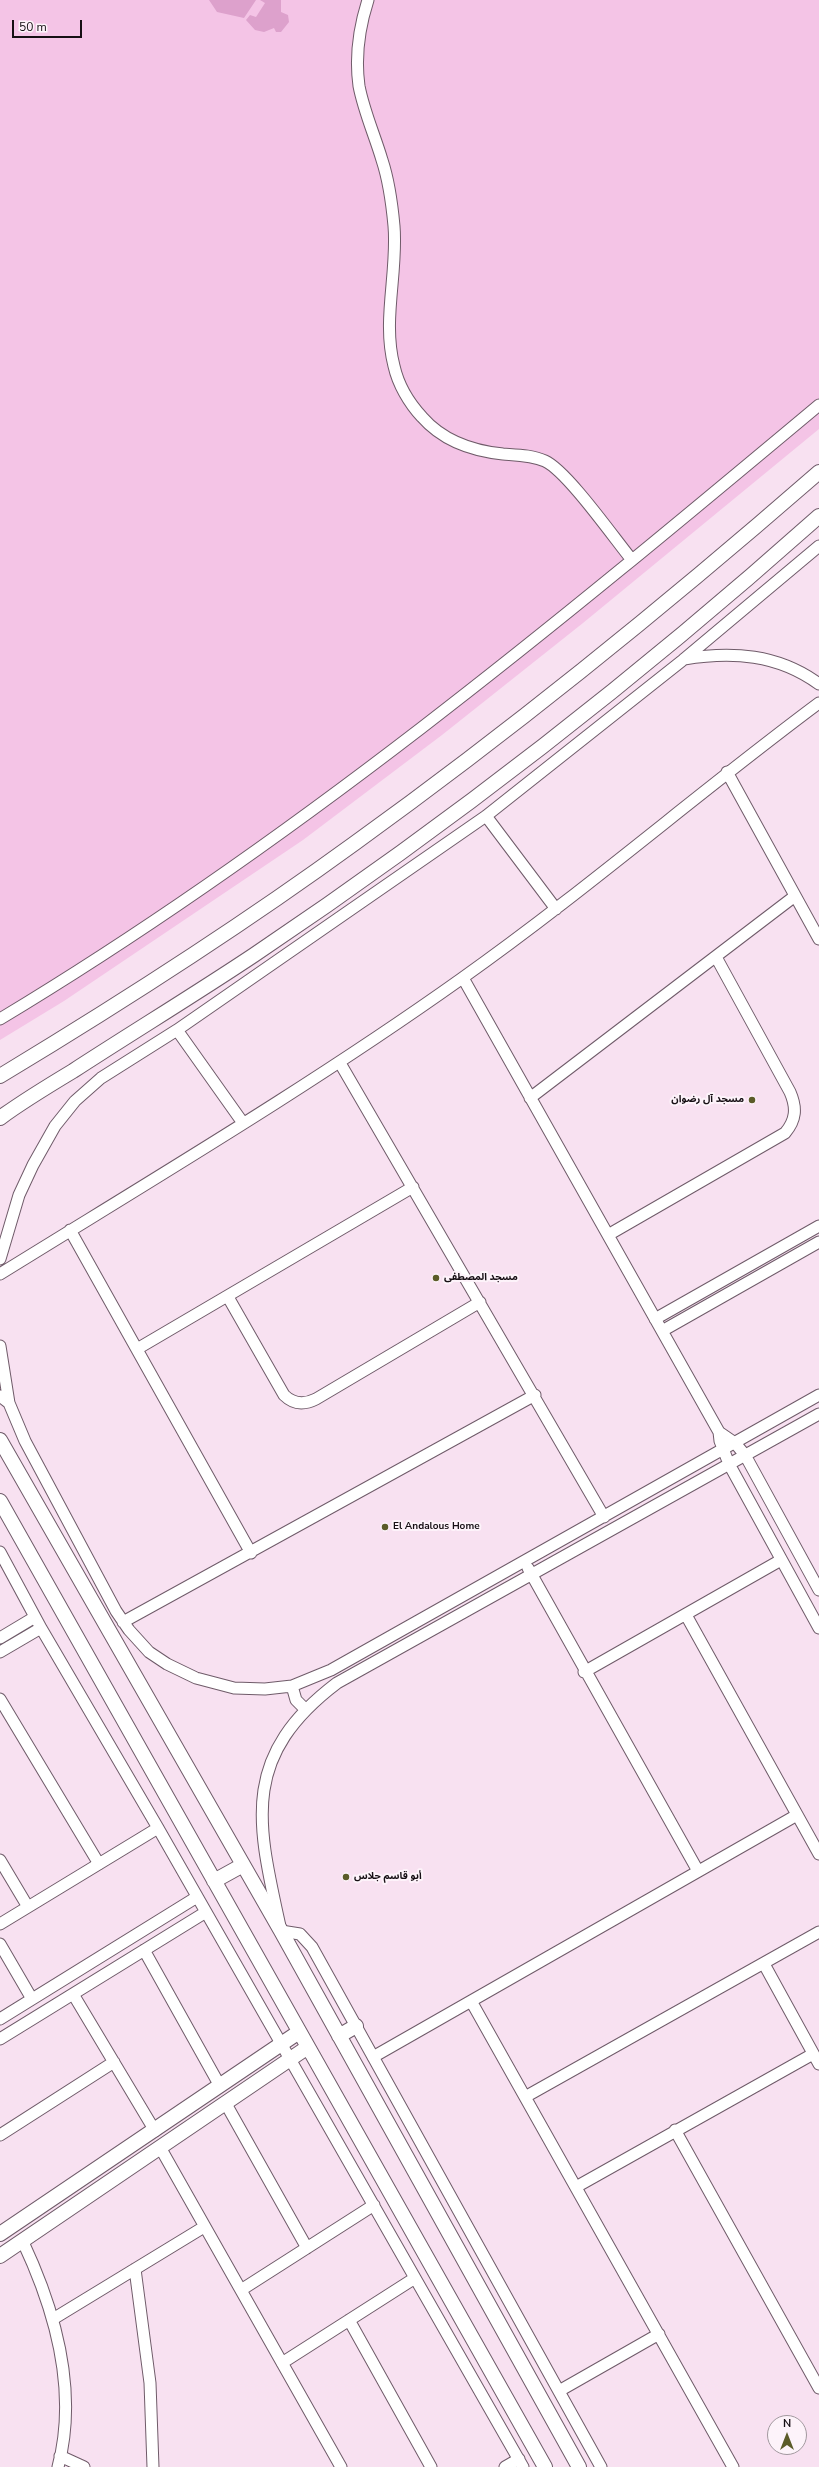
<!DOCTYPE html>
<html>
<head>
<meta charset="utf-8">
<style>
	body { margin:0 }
	#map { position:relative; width:819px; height:2467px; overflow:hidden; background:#f8e1f1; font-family:"Nunito Sans",sans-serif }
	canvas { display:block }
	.north { position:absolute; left:767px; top:2415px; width:40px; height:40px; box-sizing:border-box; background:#fdf3fa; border:1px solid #a1989e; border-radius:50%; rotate:0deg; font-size:11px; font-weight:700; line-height:16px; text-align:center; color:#160f14 }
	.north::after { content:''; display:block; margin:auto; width:14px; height:18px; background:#5b5b28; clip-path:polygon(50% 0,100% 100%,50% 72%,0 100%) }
	.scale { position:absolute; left:12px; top:20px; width:70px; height:18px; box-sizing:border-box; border:2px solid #160f14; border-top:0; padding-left:5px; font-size:12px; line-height:14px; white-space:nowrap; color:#160f14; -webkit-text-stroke:3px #fdf3fa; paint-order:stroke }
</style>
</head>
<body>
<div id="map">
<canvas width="819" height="2467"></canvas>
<div class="north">N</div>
<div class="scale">50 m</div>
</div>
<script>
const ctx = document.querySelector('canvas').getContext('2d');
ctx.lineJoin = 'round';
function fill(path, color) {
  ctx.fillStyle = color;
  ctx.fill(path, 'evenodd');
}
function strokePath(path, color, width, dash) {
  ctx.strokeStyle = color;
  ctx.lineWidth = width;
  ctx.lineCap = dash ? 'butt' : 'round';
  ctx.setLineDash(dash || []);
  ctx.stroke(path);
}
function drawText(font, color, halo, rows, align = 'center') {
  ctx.font = font + ' "Nunito Sans","Noto Sans Arabic",sans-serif';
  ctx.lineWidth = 4;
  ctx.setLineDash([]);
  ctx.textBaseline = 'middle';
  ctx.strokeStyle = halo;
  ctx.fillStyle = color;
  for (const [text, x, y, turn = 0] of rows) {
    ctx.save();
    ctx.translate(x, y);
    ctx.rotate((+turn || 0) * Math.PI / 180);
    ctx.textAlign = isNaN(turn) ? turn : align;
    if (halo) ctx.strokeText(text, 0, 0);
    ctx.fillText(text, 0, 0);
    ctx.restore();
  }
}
const green = new Path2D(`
	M0 0H819V429L583 623 442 735 303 840 64 1001 0 1040Z`);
const water = new Path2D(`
	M209 0H256L244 18 217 12Z
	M260 0H281V12L288 15 289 22 281 32H276L274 28 264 32 255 30 246 20 250 15 256 17 265 3Z`);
const minor = new Path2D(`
	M368 0C359 28 355 57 359 86 364 112 375 136 382 160 389 181 392 204 394 226 398 272 382 320 394 366 398 384 409 403 422 417 443 441 473 451 503 454 517 455 532 455 545 461 567 471 614 538 632 560
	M684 659C732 651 778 654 819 684
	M727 772 819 939
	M486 816 556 909
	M463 978 719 1432 720 1441 729 1464 819 1628
	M0 1019C293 843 557 624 819 405
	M177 1030 243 1123
	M340 1063 604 1517
	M530 1098 795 896
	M70 1230 251 1553
	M608 1235 785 1133C796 1120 797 1108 790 1092L716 957
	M0 1259 19 1195 33 1165 55 1126 75 1101 101 1078 177 1030 486 816 683 660 819 546
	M0 1274C155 1178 312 1085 461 979 584 892 698 793 819 703
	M228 1297 284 1395C293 1404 304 1405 316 1399L480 1302
	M655 1319 819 1226
	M662 1331 819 1242
	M0 1346 9 1403
	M137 1349 413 1187
	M0 1396 9 1403 25 1441 116 1611 129 1630 149 1652 167 1664 196 1678 234 1688 265 1689 292 1686 331 1670 819 1395
	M719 1432 735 1443 745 1455 819 1590
	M0 1552 41 1628 158 1828 523 2467
	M528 1568 698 1871
	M686 1615 819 1854
	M123 1622 535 1395
	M0 1638 35 1617
	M0 1652 41 1628
	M584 1672 781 1560
	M292 1686 296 1700 306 1710
	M0 1699 99 1864
	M0 1860 28 1907
	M0 1924 158 1828
	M0 1944 32 1999
	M144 1950 220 2086
	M764 1964 819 2064
	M73 1994 155 2131
	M471 2001 733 2467
	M0 2019 197 1897
	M0 2039 206 1912
	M373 2057 797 1815
	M525 2097 819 1932
	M226 2104 307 2248
	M675 2130 819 2388
	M0 2135 114 2062
	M161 2149 341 2467
	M576 2187 813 2054
	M23 2242C55 2310 78 2392 58 2467
	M135 2269 150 2383 153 2467
	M241 2290 374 2205
	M53 2319 204 2227
	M349 2320 431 2467
	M282 2363 415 2278
	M559 2391 659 2334
	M60 2456 84 2467
	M505 2467 519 2459
	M601 2467 312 1947 300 1934 281 1931C258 1825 238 1758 337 1683L819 1414`);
const tertiary = new Path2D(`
	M0 1076C121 1003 241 926 355 843 516 727 670 602 819 472
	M0 1118C23 1101 48 1086 73 1071 133 1032 194 995 254 955 452 822 641 675 819 516
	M0 1440 281 1931 579 2467
	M0 1501 545 2467
	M214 1881 243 1865
	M339 2036 356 2026
	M0 2234 299 2032
	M0 2256 308 2047`);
const markers = [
	[752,1100,4,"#5b5b28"],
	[436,1278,4,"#5b5b28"],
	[385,1527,4,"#5b5b28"],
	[346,1877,4,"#5b5b28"]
];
const poiNames = [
	["مسجد آل رضوان",744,1100,"right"],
	["مسجد المصطفى",444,1278],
	["El Andalous Home",393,1527],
	["أبو قاسم جلاس",354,1877]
];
fill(green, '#f4c4e6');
fill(water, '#dda1cc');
strokePath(minor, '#6f5b69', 13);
strokePath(tertiary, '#6f5b69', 16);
strokePath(minor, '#fff', 11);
strokePath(tertiary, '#fff', 14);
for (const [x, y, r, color] of markers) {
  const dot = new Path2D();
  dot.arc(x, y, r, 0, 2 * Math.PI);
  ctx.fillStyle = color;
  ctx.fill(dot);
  strokePath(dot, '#fdf3fa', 1.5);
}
drawText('bold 10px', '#160f14', '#fdf3fa', poiNames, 'left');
</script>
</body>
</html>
